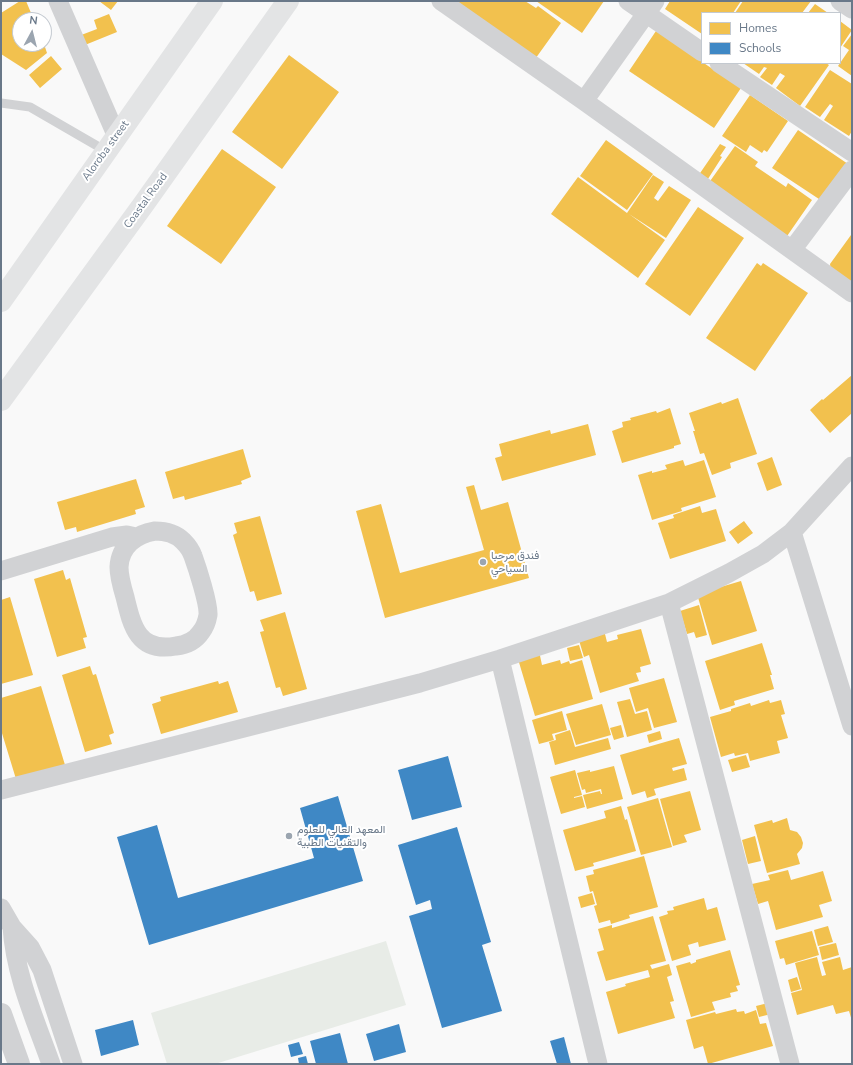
<!DOCTYPE html>
<html>
<head>
<meta charset="utf-8">
<style>
	body { margin:0 }
	#map { position:relative; width:853px; height:1065px; overflow:hidden; background:#f9f9f9; font-family:"Nunito Sans",sans-serif }
	canvas { display:block }
	.frame { position:absolute; inset:0; border:2px solid #697889; pointer-events:none }
	.legend { position:absolute; left:701px; top:12px; width:140px; height:52px; box-sizing:border-box; background:#fff; border:1px solid #c3c9d0; margin:0; padding:5px 7px; list-style:none; font-size:12px; color:#697889 }
	.legend li { display:flex; align-items:center; gap:8px; height:20px }
	.legend b { width:20px; border:1px solid #c3c9d0 }
	.north { position:absolute; left:12px; top:12px; width:40px; height:40px; box-sizing:border-box; background:#fff; border:1px solid #c3c9d0; border-radius:50%; rotate:7deg; font-size:11px; font-weight:700; line-height:16px; text-align:center; color:#697889 }
	.north::after { content:''; display:block; margin:auto; width:14px; height:18px; background:#9ba5b0; clip-path:polygon(50% 0,100% 100%,50% 72%,0 100%) }
</style>
</head>
<body>
<div id="map">
<canvas width="853" height="1065"></canvas>
<div class="frame"></div>
<ul class="legend">
<li><b style="height:11px;background:#f2c14e"></b>Homes</li>
<li><b style="height:11px;background:#3f88c5"></b>Schools</li>
</ul>
<div class="north">N</div>
</div>
<script>
const ctx = document.querySelector('canvas').getContext('2d');
ctx.lineJoin = 'round';
function fill(path, color) {
  ctx.fillStyle = color;
  ctx.fill(path, 'evenodd');
}
function strokePath(path, color, width, dash) {
  ctx.strokeStyle = color;
  ctx.lineWidth = width;
  ctx.lineCap = dash ? 'butt' : 'round';
  ctx.setLineDash(dash || []);
  ctx.stroke(path);
}
function drawText(font, color, halo, rows, align = 'center') {
  ctx.font = font + ' "Nunito Sans",Vazirmatn,sans-serif';
  ctx.lineWidth = 4;
  ctx.setLineDash([]);
  ctx.textBaseline = 'middle';
  ctx.strokeStyle = halo;
  ctx.fillStyle = color;
  for (const [text, x, y, turn = 0] of rows) {
    ctx.save();
    ctx.translate(x, y);
    ctx.rotate((+turn || 0) * Math.PI / 180);
    ctx.textAlign = isNaN(turn) ? turn : align;
    if (halo) ctx.strokeText(text, 0, 0);
    ctx.fillText(text, 0, 0);
    ctx.restore();
  }
}
const green = new Path2D(`
	M386 941 406 1005 215 1064H167L151 1013Z`);
const homes = new Path2D(`
	M20 1H26L34 20H20V44H44L47 53 26 70 1 54V13Z
	M99 1H118L111 10Z
	M447 1H525L536 8 538 6 561 23 533 62Z
	M536 1H604L582 33Z
	M670 1H741L733 13H702V34L665 9Z
	M743 1H811L802 13H735Z
	M815 4 828 13H808Z
	M109 14 117 32 80 47 76 37 97 29 94 20Z
	M840 21 852 30 840 48Z
	M656 31 741 88 714 128 629 71Z
	M852 34V76L838 66 849 50 843 46Z
	M289 55 339 92 282 169 232 132Z
	M51 56 62 69 40 88 29 75Z
	M743 63H826L829 65 800 106 776 88 785 76 780 73 772 85 760 77 767 68 764 67 759 74Z
	M830 70 852 84V131L849 136 824 120 833 106 830 104 820 117 805 107Z
	M750 95 788 121 767 152 764 150 762 153 750 145 746 152 722 136Z
	M798 130 848 164 822 201 772 168Z
	M606 140 653 174 627 210 580 176Z
	M720 144 726 147 720 156 722 157 706 182 696 179Z
	M735 146 758 162 755 166 786 187 788 183 812 200 785 239 708 184Z
	M222 149 276 187 221 264 167 226Z
	M653 175 664 182 654 198 658 201 669 186 691 200 666 238 629 214 665 240 638 278 551 214 578 177 627 213Z
	M698 207 744 238 690 316 645 284Z
	M851 235 852 236V286L832 277 830 264Z
	M757 263 761 266 763 263 808 293 755 371 706 338Z
	M852 375V413L830 433 810 410 822 399 823 400Z
	M738 398 757 454 730 463 731 468 712 475 704 453 700 454 693 431H695L689 413 721 402 722 404Z
	M670 408 681 444 674 446V448L622 463 612 431 623 427 622 422 631 420 630 418 656 411 657 413Z
	M588 424 596 455 502 481 495 458 502 456 499 444 550 430 551 434Z
	M243 449 251 477 241 481 242 484 185 500 184 496 173 499 165 472Z
	M772 457 782 485 767 491 757 463Z
	M683 460 685 466 704 460 716 497 681 508 682 511 652 520 638 475 652 471V473L667 469 665 465Z
	M136 479 145 507 135 510 136 514 77 532 76 527 65 530 57 502Z
	M474 485 481 510 508 502 529 578 385 618 356 511 381 504 400 573 484 550 466 487Z
	M700 506 702 513 716 509 726 541 670 559 658 523 674 518 673 515Z
	M260 516 282 594 257 601 254 591 250 592 233 535 237 533 234 523Z
	M744 521 753 533 738 544 729 532Z
	M63 570 66 580 70 578 87 637 83 638 86 648 57 657 34 579Z
	M741 581 757 631 712 645 697 594Z
	M10 597 33 675 1 684V600Z
	M699 605 707 635 696 638 694 632 687 634 680 611Z
	M285 612 307 689 283 696 280 687 276 688 260 632 264 631 260 620Z
	M641 629 651 664 640 667 641 672 636 673 639 681 600 693 589 655 584 657 578 637 604 630 607 642 618 639 617 635Z
	M762 643 772 675H770L774 689 734 701 735 705 720 710 705 661Z
	M579 645 583 658 570 661 567 648Z
	M539 651 542 665 560 660 561 664 569 661 570 664 582 660 593 699 535 716 518 659Z
	M90 666 93 675 96 674 114 733 109 735 112 744 85 752 62 675Z
	M664 678 677 722 654 728 648 708 636 712 629 688Z
	M218 681 219 684 228 681 238 712 161 734 152 704 161 701 160 697Z
	M41 686 65 765 16 779 1 730V698Z
	M630 699 635 714 647 711 652 730 627 737 617 702Z
	M769 700 770 703 781 700 785 714 781 715 788 738 777 741 780 753 750 761 748 753 735 756 734 753 721 757 710 717 731 711V709L750 703 751 706Z
	M602 704 611 735 576 745 566 714Z
	M562 711 567 730 552 734 554 740 539 744 532 720Z
	M621 725 624 737 614 740 610 728Z
	M570 730 575 747 608 738 611 749 555 765 549 742 556 740 555 735Z
	M660 731 662 739 649 743 647 735Z
	M679 738 687 764 672 768 673 771 684 768 687 780 654 789 656 795 647 798 645 791 632 795 620 755Z
	M746 755 750 767 732 772 728 760Z
	M614 766 623 799 587 809 583 795 600 791 601 794H602L601 789 586 793 585 789 582 790 577 773 590 770V772Z
	M575 770 582 795 574 797V798L582 796 585 807 561 814 550 777Z
	M690 791 701 830 684 835 687 842 673 846 660 799Z
	M658 798 672 847 641 855 627 807Z
	M621 806 625 820 627 819 636 851 593 863 594 866 575 871 563 830 606 818 604 811Z
	M787 818 790 830 797 832 801 837 803 843 802 848 797 854 800 864 767 873 754 825 772 820 773 823Z
	M755 836 761 861 748 864 742 840Z
	M644 856 658 907 629 915 630 918 611 924 610 920 599 923 594 906 597 905 593 891 590 892 586 876 594 874 593 870Z
	M788 870 791 880 823 871 832 901 819 905 823 917 776 930 768 901 758 904 752 884 770 880 768 875Z
	M592 893 595 904 581 908 578 897Z
	M704 898 707 910 717 907 726 940 699 947 698 942 688 945 691 955 672 961 659 917 668 914 667 911 674 910 673 907Z
	M653 916 666 961 650 965 652 969 669 964 672 975 667 977 674 1001 670 1002 675 1018 618 1034 606 992 626 986 625 984 650 977 648 970 606 981 597 952 604 950 598 929 612 925V928Z
	M828 926 833 942 818 946 814 930Z
	M812 931 819 955 786 965 784 958 780 959 775 941Z
	M836 943 839 955 822 960 819 947Z
	M730 950 740 985 736 986 738 991 730 993 731 997 712 1002 715 1010 691 1017 676 966 690 962 691 964 696 962V960Z
	M817 957 822 976 826 975 822 962 840 957 843 970 852 967V1021L849 1011 836 1014 833 1005 797 1015 791 993 802 990 795 963Z
	M797 977 801 989 791 992 788 980Z
	M768 1003 771 1014 759 1017 756 1006Z
	M736 1009 737 1012 744 1011 745 1014 756 1010 760 1024 766 1023 773 1046 708 1064 703 1046 694 1049 686 1020 715 1012 716 1014Z`);
const schools = new Path2D(`
	M448 756 462 807 412 820 398 770Z
	M338 796 363 881 149 945 117 837 157 825 178 898 314 858 300 808Z
	M457 827 491 942 482 945 502 1011 442 1028 409 916 432 909 430 900 416 905 398 845Z
	M133 1020 139 1045 101 1056 95 1030Z
	M399 1024 406 1052 374 1061 366 1034Z
	M340 1033 348 1064H316L310 1041Z
	M564 1037 571 1064H557L550 1041Z
	M299 1042 303 1054 291 1057 288 1045Z
	M306 1056 308 1064H299L298 1058Z`);
const service = new Path2D(`
	M1 103 30 107 106 151`);
const minor = new Path2D(`
	M58 1 117 137
	M441 1 584 101 852 293
	M628 1 702 52
	M840 1 852 9
	M719 63 852 152
	M584 101 655 1
	M792 250 852 170
	M155 531C165 531 175 533 183 541 187 545 191 550 193 556 197 567 209 604 208 615 207 621 205 627 201 632 195 641 186 645 176 646 138 653 132 626 125 597 122 587 119 577 119 567 120 546 136 534 155 531Z
	M792 532 852 726
	M1 571 112 537 127 535 136 537
	M669 603 790 1064
	M500 659 598 1064
	M1 790 420 683 500 659 669 603 729 573 763 554 792 532 852 466
	M1 908 12 927 30 947 42 970 73 1064
	M12 927C15 975 35 1019 51 1064`);
const tertiary = new Path2D(`
	M1 1014 19 1064`);
const trunk = new Path2D(`
	M1 301 212 1
	M1 400 143 205 288 1`);
const markers = [
	[483,562,4,"#9ba5b0"],
	[289,836,4,"#9ba5b0"]
];
const streetNames = [
	["Aloroba street",106,151,-54],
	["Coastal Road",146,201,-54]
];
const poiNames = [
	["فندق مرحبا",491,556],
	["السياحي",491,569],
	["المعهد العالي للعلوم",297,830],
	["والتقنيات الطبية",297,843]
];
fill(green, '#e8ece7');
fill(homes, '#f2c14e');
fill(schools, '#3f88c5');
strokePath(service, '#d1d2d4', 9);
strokePath(minor, '#d1d2d4', 19);
strokePath(tertiary, '#d1d2d4', 22);
strokePath(trunk, '#e3e4e5', 22);
for (const [x, y, r, color] of markers) {
  const dot = new Path2D();
  dot.arc(x, y, r, 0, 2 * Math.PI);
  ctx.fillStyle = color;
  ctx.fill(dot);
  strokePath(dot, '#fff', 1.5);
}
drawText('11px', '#697889', '#fff', streetNames);
drawText('11px', '#697889', '#fff', poiNames, 'left');
</script>
</body>
</html>
